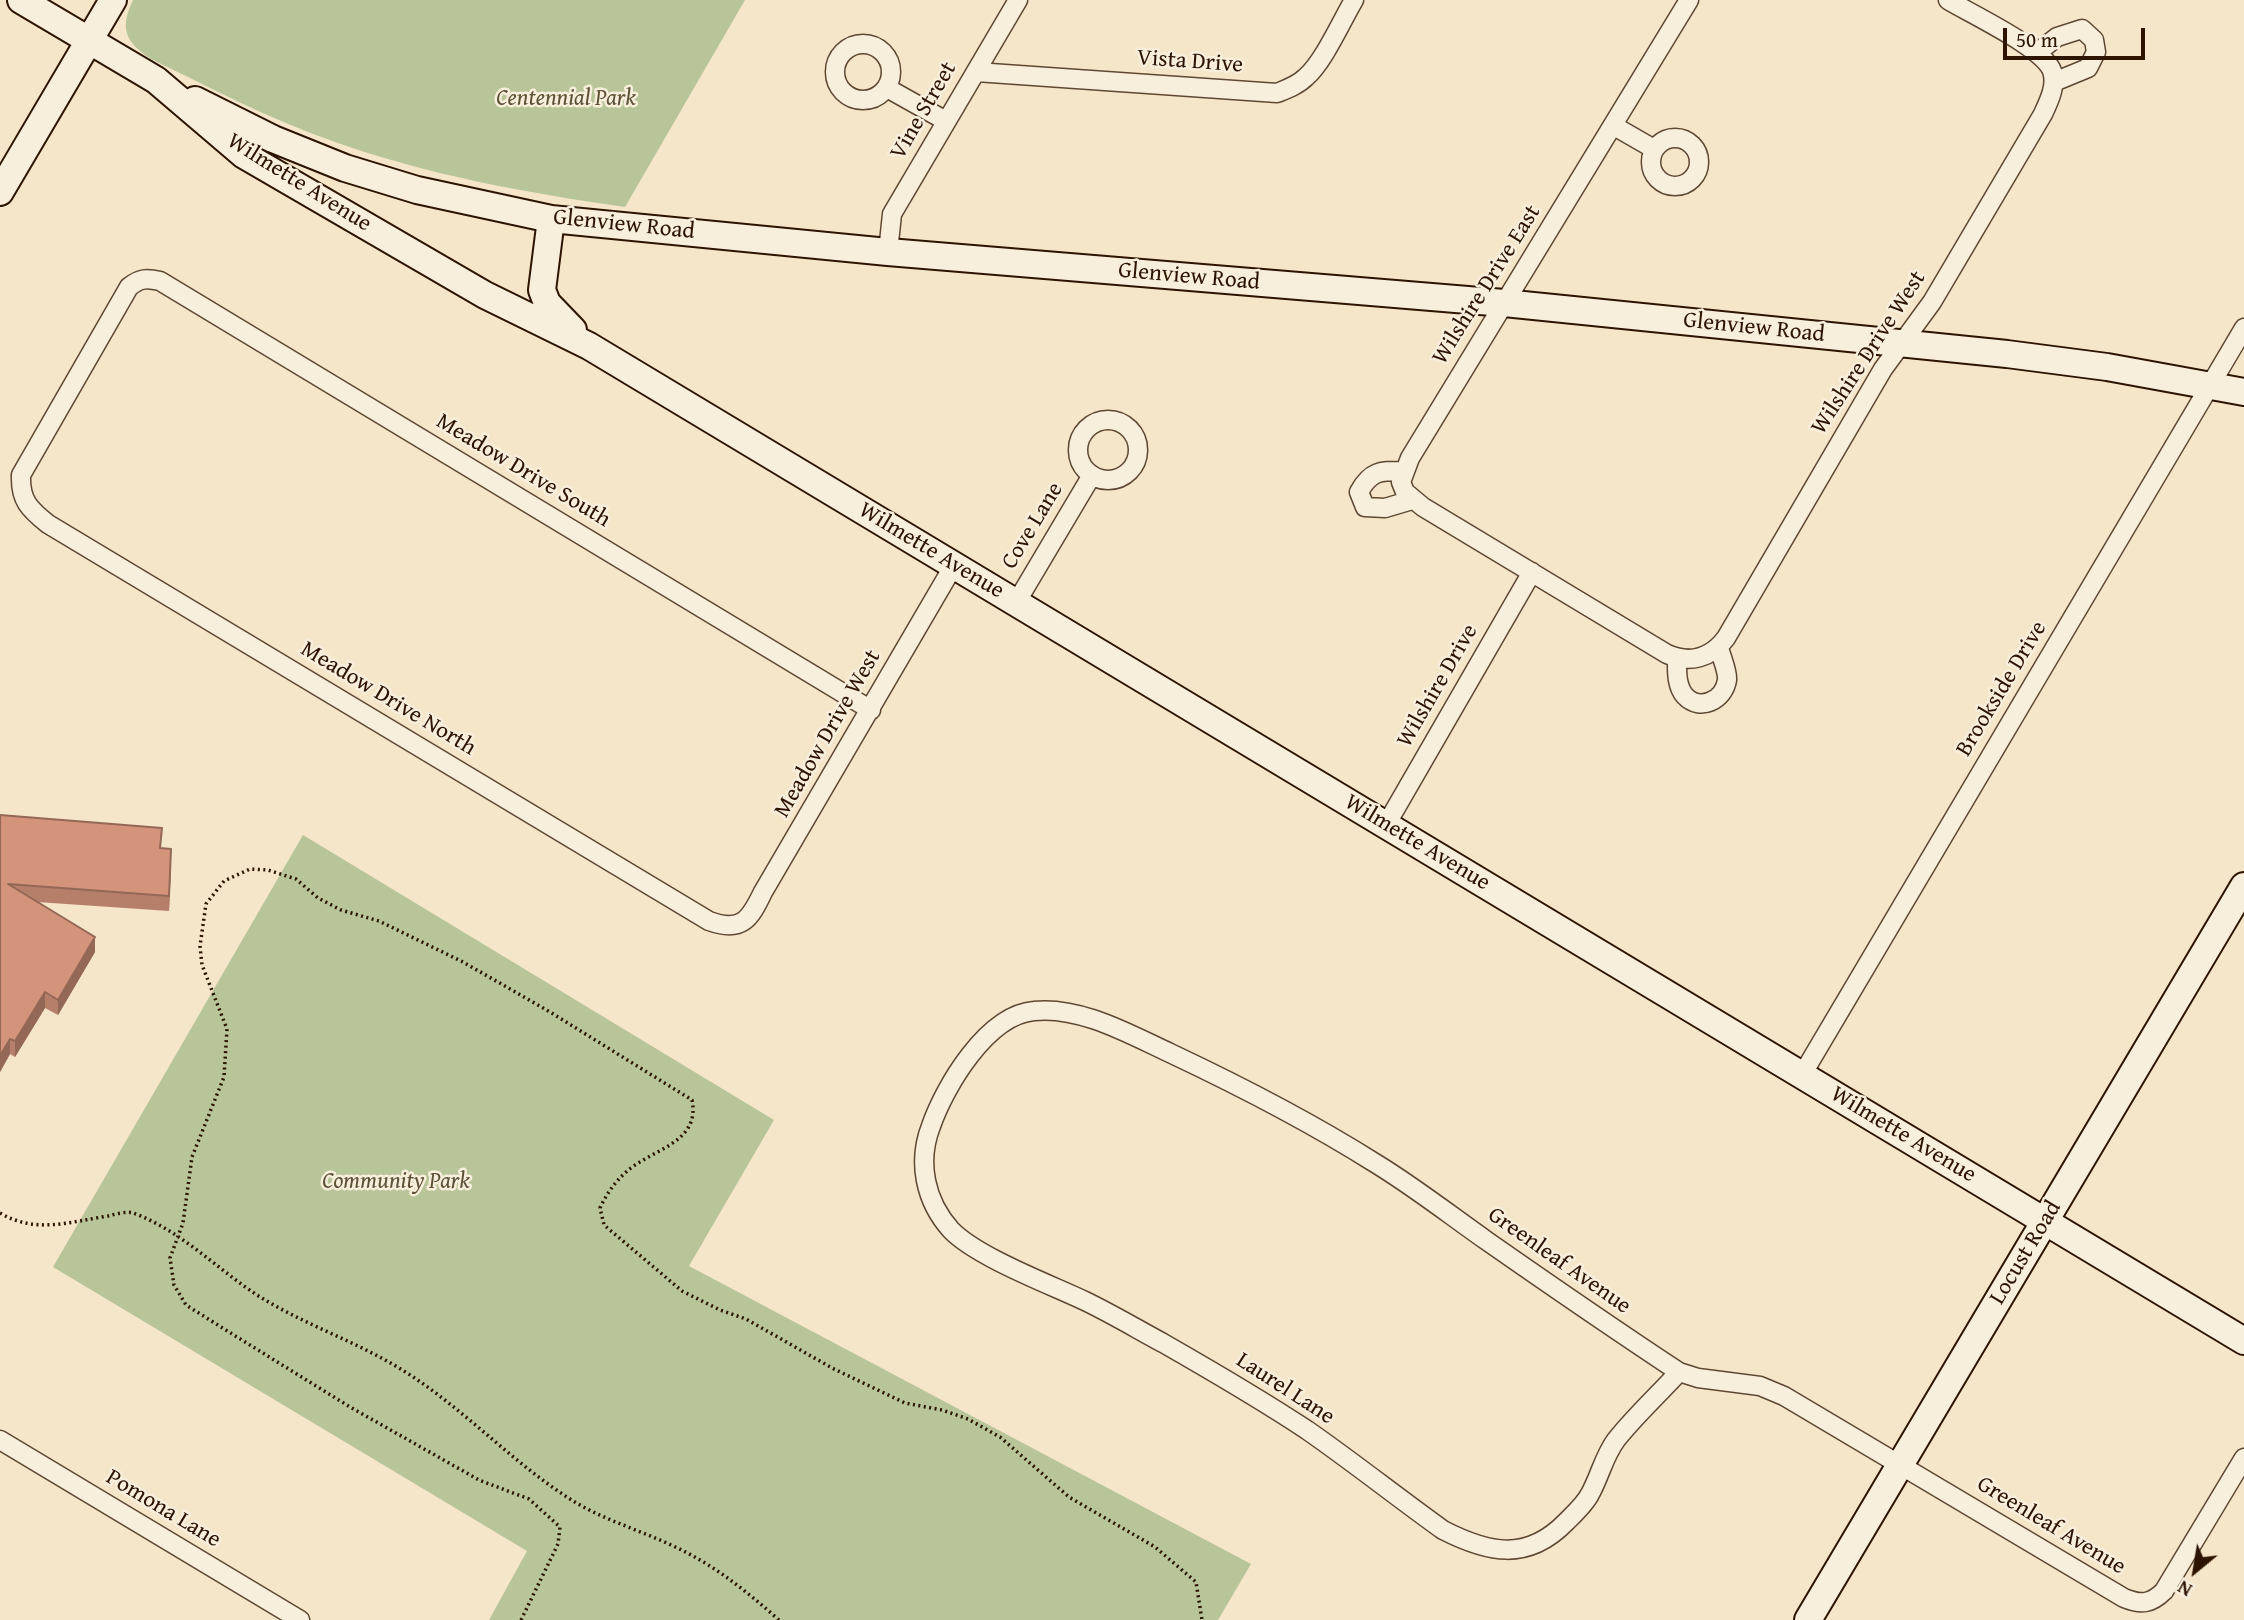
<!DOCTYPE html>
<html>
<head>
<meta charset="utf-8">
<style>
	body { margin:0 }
	#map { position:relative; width:2244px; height:1620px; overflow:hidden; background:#f5e5c9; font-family:"Gentium Book Plus",serif }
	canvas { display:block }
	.north { position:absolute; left:2160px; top:1536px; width:70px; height:70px; -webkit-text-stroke:5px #f8eedc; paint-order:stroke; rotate:210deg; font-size:19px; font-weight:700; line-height:28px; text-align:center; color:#2c1401 }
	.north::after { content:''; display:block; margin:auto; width:24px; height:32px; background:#2c1401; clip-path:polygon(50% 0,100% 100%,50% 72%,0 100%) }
	.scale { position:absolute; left:2003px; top:28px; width:142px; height:32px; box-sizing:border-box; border:4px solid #2c1401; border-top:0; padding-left:9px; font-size:21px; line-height:24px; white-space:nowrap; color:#2c1401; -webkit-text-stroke:5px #f8eedc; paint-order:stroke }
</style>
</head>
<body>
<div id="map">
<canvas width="2244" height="1620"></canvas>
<div class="north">N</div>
<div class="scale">50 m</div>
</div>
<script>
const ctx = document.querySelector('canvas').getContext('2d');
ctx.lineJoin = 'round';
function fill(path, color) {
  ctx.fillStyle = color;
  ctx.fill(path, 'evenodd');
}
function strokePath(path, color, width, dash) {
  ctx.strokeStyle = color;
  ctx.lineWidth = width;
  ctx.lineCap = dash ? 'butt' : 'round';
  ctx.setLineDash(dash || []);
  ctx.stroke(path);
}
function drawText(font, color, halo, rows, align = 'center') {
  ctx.font = font + ' "Gentium Book Plus",serif';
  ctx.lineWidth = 5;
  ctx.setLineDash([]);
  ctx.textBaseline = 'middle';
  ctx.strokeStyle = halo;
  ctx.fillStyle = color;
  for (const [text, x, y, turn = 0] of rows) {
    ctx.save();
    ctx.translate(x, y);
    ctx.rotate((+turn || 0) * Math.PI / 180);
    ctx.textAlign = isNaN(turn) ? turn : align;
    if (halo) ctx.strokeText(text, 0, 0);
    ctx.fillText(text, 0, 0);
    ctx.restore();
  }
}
const green = new Path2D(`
	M133 0H745L625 207C527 193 428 175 335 142 271 120 211 88 151 59 124 41 120 28 133 0Z
	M303 835 774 1120 689 1266 1251 1564 1218 1620H489L527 1551 53 1267Z`);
const path = new Path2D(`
	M0 1213C36 1234 69 1222 108 1216 116 1214 126 1211 133 1213 180 1230 216 1268 257 1295 304 1325 359 1342 407 1373 465 1410 512 1462 570 1499 601 1519 637 1529 671 1545 713 1564 744 1589 779 1620
	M521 1620 558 1544 560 1527 529 1499 479 1480 350 1407 229 1332 186 1305 174 1285 170 1258 183 1223 192 1157 224 1077 227 1029 202 965 200 946 206 904 224 881 250 869 268 870 296 879 318 898 341 910 379 921 463 962 550 1012 692 1100C701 1144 650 1149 625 1173 614 1183 606 1195 600 1208L604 1225 682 1291 720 1310 746 1319 832 1368 905 1403 942 1410 968 1419 1000 1437 1069 1497 1155 1547 1196 1582 1202 1620`);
const street = new Path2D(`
	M1689 0 1410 458 1401 482 1405 492 1423 507 1667 654C1690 664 1711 658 1726 638L1883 369 1932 302 2043 114C2049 101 2057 85 2052 71 2044 48 1971 14 1948 0
	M835 72a28 28 0 1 1 56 0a28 28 0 1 1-56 0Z
	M2038 52 2057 37 2082 29 2094 40 2096 52 2088 68 2054 82
	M976 72 1277 93C1287 89 1298 85 1306 77 1324 61 1341 22 1354 0
	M887 88 946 121
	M1614 126 1654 149
	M1651 162a24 24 0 1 1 48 0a24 24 0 1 1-48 0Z
	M888 252 892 214 1018 0
	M1078 450a30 30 0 1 1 60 0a30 30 0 1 1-60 0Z
	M1403 471C1381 471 1371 470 1359 492L1365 507 1385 508 1412 500
	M1016 603 1092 475
	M1677 658C1677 670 1676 686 1685 696 1700 712 1724 700 1727 680 1728 671 1721 657 1719 647
	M871 710 160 281C147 278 140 278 129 287L21 475C20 500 29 509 48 524L709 921C742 933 750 919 763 892L954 565
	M1386 825 1532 572
	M1802 1075 2244 328
	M1679 1372C1658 1395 1635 1416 1616 1440 1604 1456 1600 1476 1590 1494 1585 1504 1574 1514 1566 1522 1527 1562 1488 1553 1443 1530 1397 1497 1353 1462 1307 1430 1260 1399 1212 1371 1163 1343 1137 1329 1112 1314 1085 1301 1049 1284 977 1257 951 1230 925 1201 917 1162 931 1126 945 1086 987 1015 1034 1011 1080 1006 1129 1034 1170 1053 1240 1086 1310 1122 1375 1163 1413 1186 1450 1215 1487 1241 1550 1285 1614 1329 1679 1372L1698 1378 1760 1386 1784 1396 2124 1598C2141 1605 2151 1604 2164 1591L2244 1458
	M0 1440 300 1620`);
const secondary = new Path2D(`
	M21 0 156 80 244 155 485 295 589 346 2244 1341
	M195 100 273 139 345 168 417 190 551 219 888 252 1504 303 2007 354 2107 367 2244 392
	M0 192 113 0
	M551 219 542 290 547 303 573 330
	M1808 1620 2244 886`);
const wall = new Path2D(`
	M0 815 161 848 171 865 169 911 37 902 95 952 58 1015 45 1008 15 1057 10 1054 0 1072Z`);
const shadedWall = new Path2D(`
	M171 849V865L169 911V896Z
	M95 937V952L58 1015V1000Z
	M45 992V1008L15 1057V1041Z
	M10 1039V1054L0 1072V1056Z`);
const building = new Path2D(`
	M0 815 162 828 160 848 171 849 169 896 8 884 95 937 58 1000 45 992 15 1041 10 1039 0 1056Z`);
const streetNames = [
	["Vista Drive",1190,62,4],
	["Vine Street",924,111,-60],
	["Wilmette Avenue",299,183,32],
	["Glenview Road",624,225,6],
	["Glenview Road",1189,277,5],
	["Wilshire Drive East",1487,285,-58],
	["Glenview Road",1754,328,6],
	["Wilshire Drive West",1869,353,-57],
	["Meadow Drive South",523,471,31],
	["Cove Lane",1033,526,-59],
	["Wilmette Avenue",931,551,31],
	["Wilshire Drive",1438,686,-60],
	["Brookside Drive",2002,689,-59],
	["Meadow Drive North",388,699,31],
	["Meadow Drive West",828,734,-60],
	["Wilmette Avenue",1417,843,31],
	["Wilmette Avenue",1903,1135,31],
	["Locust Road",2026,1253,-59],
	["Greenleaf Avenue",1559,1261,35],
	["Laurel Lane",1285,1389,33],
	["Pomona Lane",163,1509,31],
	["Greenleaf Avenue",2051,1526,31]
];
const parkNames = [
	["Centennial Park",566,99],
	["Community Park",396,1182]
];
fill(green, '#b8c599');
strokePath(street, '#5e4833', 21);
strokePath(secondary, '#2c1401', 30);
strokePath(path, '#2c1401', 3.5, [2, 3.5]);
strokePath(street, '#f8eedc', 18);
strokePath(secondary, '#f8eedc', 26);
fill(wall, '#b67f6a');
fill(shadedWall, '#946856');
fill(building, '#d4947b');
strokePath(building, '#946856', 2);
drawText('23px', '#2c1401', '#f8eedc', streetNames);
drawText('italic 23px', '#5d5236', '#f8eedc', parkNames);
</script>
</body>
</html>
